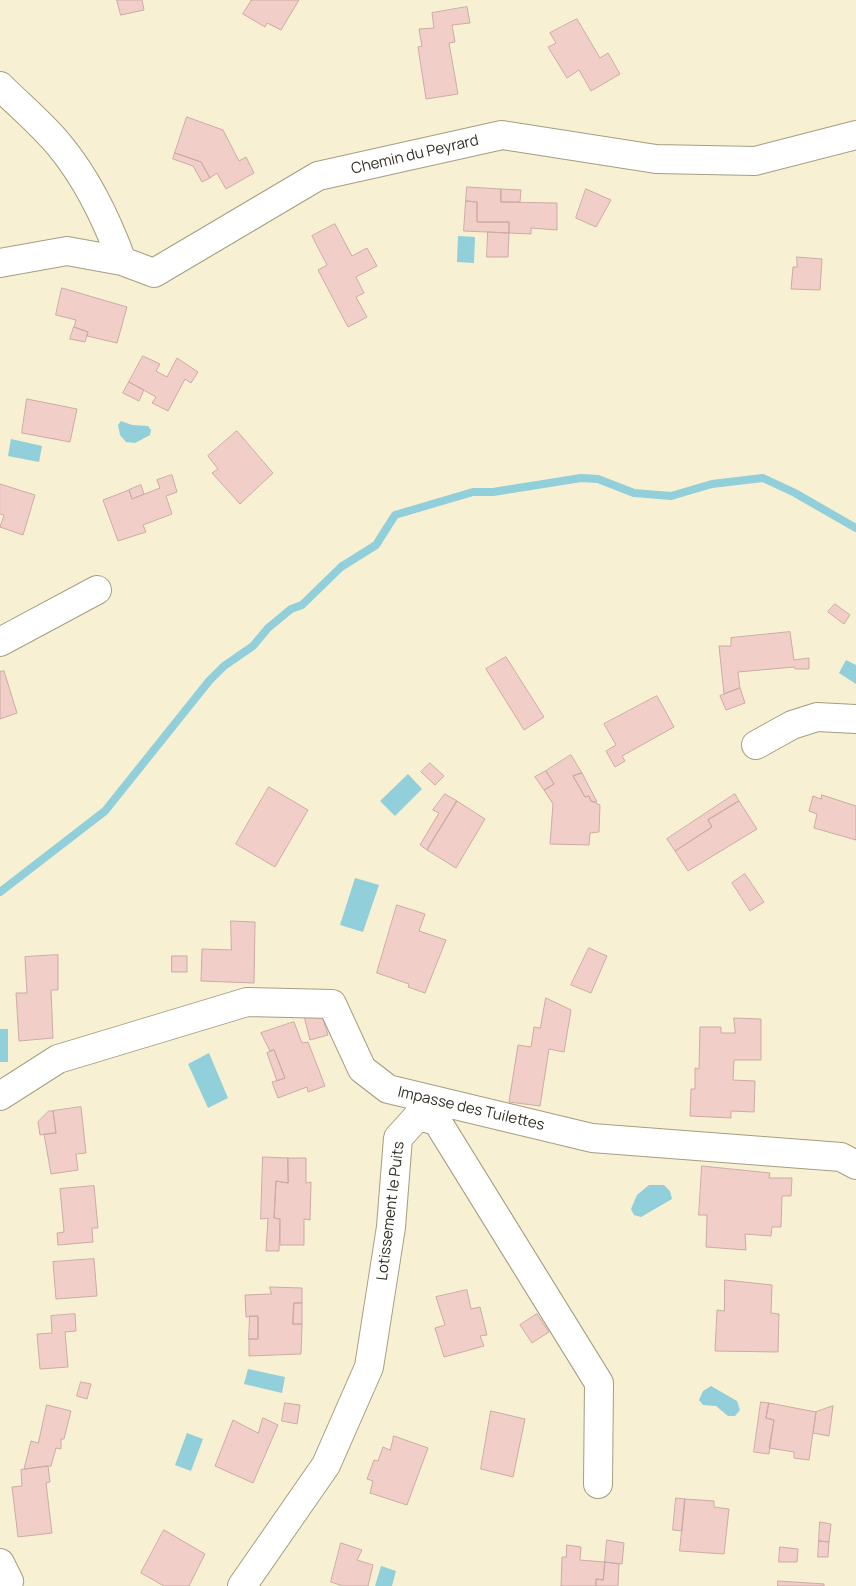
<!DOCTYPE html>
<html>
<head>
<meta charset="utf-8">
<style>
	body { margin:0 }
	canvas { display:block; background:#f7f0d2 }
</style>
</head>
<body>
<canvas width="856" height="1586"></canvas>
<script>
const ctx = document.querySelector('canvas').getContext('2d');
ctx.lineJoin = 'round';
function fill(path, color) {
  ctx.fillStyle = color;
  ctx.fill(path, 'evenodd');
}
function strokePath(path, color, width, dash) {
  ctx.strokeStyle = color;
  ctx.lineWidth = width;
  ctx.lineCap = dash ? 'butt' : 'round';
  ctx.setLineDash(dash || []);
  ctx.stroke(path);
}
function drawText(font, color, halo, rows, align = 'center') {
  ctx.font = font + ' Manrope,sans-serif';
  ctx.lineWidth = 5;
  ctx.setLineDash([]);
  ctx.textBaseline = 'middle';
  ctx.strokeStyle = halo;
  ctx.fillStyle = color;
  for (const [text, x, y, turn = 0] of rows) {
    ctx.save();
    ctx.translate(x, y);
    ctx.rotate((+turn || 0) * Math.PI / 180);
    ctx.textAlign = isNaN(turn) ? turn : align;
    if (halo) ctx.strokeText(text, 0, 0);
    ctx.fillText(text, 0, 0);
    ctx.restore();
  }
}
const water = new Path2D(`
	M458 236 475 237 474 263 457 262Z
	M121 421 132 425 148 426 151 430 150 435 135 443 126 442 120 435 118 425Z
	M11 439 42 446 39 462 8 456Z
	M846 660 856 665V684L839 673Z
	M408 774 422 789 395 816 380 801Z
	M355 878 379 885 363 932 340 925Z
	M0 1029H8V1062H0Z
	M209 1053 228 1098 208 1108 188 1064Z
	M649 1185H664L670 1191 672 1199 641 1217 634 1215 631 1209 637 1195Z
	M248 1369 285 1377 282 1393 244 1384Z
	M711 1386 737 1401 740 1410 735 1416H728L716 1406 703 1405 699 1400 703 1391Z
	M187 1433 203 1439 191 1471 175 1465Z
	M381 1566 396 1571 392 1586H375Z`);
const stream = new Path2D(`
	M0 892 105 811 209 681 224 666 253 646 268 628 291 609 302 605 341 567 376 545 395 515 473 492H493L581 478 598 479 634 493 671 496 712 484 763 478 795 493 856 528`);
const building = new Path2D(`
	M117 0H142L144 10 121 15Z
	M251 0H250H299L281 30 267 23 265 27 243 14Z
	M467 7 470 23 452 25 455 42 449 43 458 94 426 99 418 47 422 46 419 29 434 28 432 13Z
	M577 19 600 58 608 53 620 74 591 91 579 70 567 78 548 47 556 43 550 33Z
	M187 117 223 130 239 161 246 157 254 173 226 189 217 173 210 178 201 162 175 153Z
	M175 153 201 162 210 178 202 182 193 166 173 159Z
	M467 187 501 189V202L557 203V230L531 228V234L509 233V222H477V202L466 201Z
	M501 189 521 190 520 202H501Z
	M586 189 611 200 596 227 576 218Z
	M466 201 477 202V222H509V233L464 231Z
	M335 224 352 256 367 248 377 266 356 277 364 293 356 297 367 317 348 327 318 270 327 265 312 236Z
	M488 232 509 233 508 257H487Z
	M797 257 822 259 820 290 791 289 793 267H797Z
	M62 288 127 307 117 343 87 336 88 332 74 327 76 320 56 315Z
	M74 327 88 332 85 342 70 339Z
	M143 356 160 364 156 371 167 377 177 358 198 372 191 383 185 379 168 411 152 403 156 397 129 382Z
	M129 382 144 390 139 401 123 393Z
	M27 399 77 409 70 442 22 433Z
	M237 431 273 473 240 504 212 473 218 469 208 456Z
	M172 475 177 492 166 496 172 514 143 525 146 532 118 541 103 500 129 490 132 499 160 488 157 480Z
	M0 484 35 495 23 535 0 527 4 515 0 514Z
	M141 485 144 494 132 499 129 490Z
	M835 604 850 615 844 624 828 612Z
	M790 632 794 660 809 658V669H795L794 667 738 672 740 688 724 694 719 646H731V638Z
	M506 657 544 717 524 730 486 669Z
	M4 671 17 713 0 719V672Z
	M740 688 745 703 726 710 720 696Z
	M657 696 674 727 622 756 625 761 615 767 606 751 616 745 604 724Z
	M571 755 582 773 573 776 585 797 589 796 591 801 600 805 599 832 590 833 589 845 550 844 553 804 544 790 554 784 546 771Z
	M430 763 444 776 435 785 421 772Z
	M546 771 554 784 544 790 535 777Z
	M582 773 597 802 591 801 589 796 585 797 573 776Z
	M269 787 308 810 275 867 236 844Z
	M445 794 457 801 427 850 420 845 439 813 433 810Z
	M735 794 739 801 708 820 712 827 675 851 667 839Z
	M822 795 856 806V840L814 828 817 814 809 811 813 796 821 799Z
	M457 801 485 819 456 868 427 850Z
	M739 801 757 829 688 871 675 851 712 827 708 820Z
	M745 874 764 902 750 911 732 883Z
	M397 905 425 914 419 931 446 940 425 993 408 987 409 984 377 973Z
	M231 921 255 922 254 983 201 981 202 949 231 950Z
	M589 948 607 956 591 993 571 985Z
	M58 955V990H51L53 1038 19 1041 16 993H27L25 957Z
	M172 956H187V972H172Z
	M546 998 571 1010 564 1052 549 1049 540 1106 509 1102 518 1045 531 1047 534 1027 540 1028Z
	M320 1009 328 1035 310 1040 303 1012Z
	M734 1018 761 1019V1060H734L733 1080 755 1081 754 1112 731 1111V1118L690 1116 691 1089H695V1068L699 1069 700 1027H721V1033H735Z
	M294 1022 302 1043 308 1042 325 1086 308 1092 307 1087 278 1098 272 1082 285 1078 274 1050 270 1051 261 1033Z
	M274 1050 285 1078 277 1081 267 1053Z
	M81 1107 86 1153 76 1154 78 1170 51 1174 44 1134 56 1133 53 1111Z
	M49 1111H53L56 1133 40 1135 38 1122Z
	M263 1157 288 1158V1183L276 1181 274 1218 280 1219 279 1251H266L268 1218 261 1219Z
	M288 1158H306V1183L311 1182 310 1220 304 1219V1245H280V1219L274 1218 276 1181 288 1183Z
	M702 1166 770 1173 769 1178H792L791 1196H782L781 1227H772L771 1236 745 1234 746 1250 706 1247 707 1215H699Z
	M94 1186 98 1228H92L93 1242 58 1245 57 1233 64 1232 60 1189Z
	M94 1259 97 1296 56 1299 53 1262Z
	M725 1280 772 1285 771 1313 779 1314 778 1352 715 1351 717 1310 724 1311Z
	M270 1287 302 1288V1303H294L293 1324H302L301 1354 249 1356V1339H258V1316L246 1317 245 1295 271 1294Z
	M467 1290 471 1309 480 1307 487 1335 480 1336 484 1346 444 1357 435 1328 445 1325 436 1297Z
	M294 1303H302V1324H293Z
	M75 1314 76 1331 65 1332 68 1367 40 1369 37 1334 52 1333 51 1316Z
	M537 1314 549 1332 532 1343 520 1325Z
	M250 1316H258V1339H249Z
	M81 1382 91 1384 87 1399 77 1396Z
	M761 1402 769 1403 766 1418 774 1420 769 1454 754 1452Z
	M285 1403 300 1405 297 1424 282 1421Z
	M769 1403 816 1412 809 1460 794 1458V1452L769 1448 774 1420 766 1418Z
	M47 1405 71 1411 64 1439H61V1449L56 1448 51 1466 24 1469 31 1441 38 1443Z
	M833 1406 829 1436 813 1433 816 1412Z
	M491 1411 525 1419 513 1477 481 1469Z
	M263 1418 278 1425 253 1483 215 1466 233 1420 258 1433Z
	M394 1436 428 1448 407 1505 370 1493 373 1481 367 1479 374 1460 378 1461 383 1447 390 1450Z
	M48 1466 50 1482 46 1483 52 1533 18 1537 12 1487 22 1486 21 1470Z
	M676 1498 685 1499 682 1531 673 1530Z
	M685 1499 714 1501V1507L729 1509 724 1554 680 1551Z
	M820 1522 831 1524 829 1542 819 1541Z
	M164 1530 205 1554 189 1586H164L141 1573Z
	M607 1540 624 1543 622 1564 605 1562Z
	M819 1541 829 1542 828 1557H818Z
	M341 1543 362 1550 357 1560 373 1565 368 1586H343L331 1582Z
	M567 1545 581 1547 580 1560 605 1562 603 1580 596 1579V1586H561L562 1557H566Z
	M780 1547 798 1549 797 1562H779Z
	M605 1562 619 1564 618 1586H596V1579L603 1580Z
	M778 1581 824 1584V1586H778Z`);
const minor = new Path2D(`
	M0 86C20 106 42 124 60 146 88 180 107 220 122 261
	M0 263 67 251 122 261 154 273 318 176 502 135 656 159 755 161 856 135
	M0 642 97 590
	M756 745 792 725 817 717 856 719
	M0 1096 58 1059 247 1002 332 1004 362 1069 388 1089 592 1138 841 1157 856 1165
	M0 1563 9 1581 5 1586
	M242 1586 326 1465 369 1367 391 1227 398 1138 418 1116 437 1121 599 1383 598 1484`);
const streetNames = [
	["Chemin du Peyrard",415,155,-13],
	["Impasse des Tuilettes",471,1109,13],
	["Lotissement le Puits",391,1211,-83]
];
fill(water, '#91cfda');
strokePath(stream, '#91cfda', 8);
fill(building, '#f1cfc8');
strokePath(building, '#ccaba5', 1);
strokePath(minor, '#a49e82', 30);
strokePath(minor, '#fff', 28);
drawText('15px', '#322f24', '#fff', streetNames);
</script>
</body>
</html>
